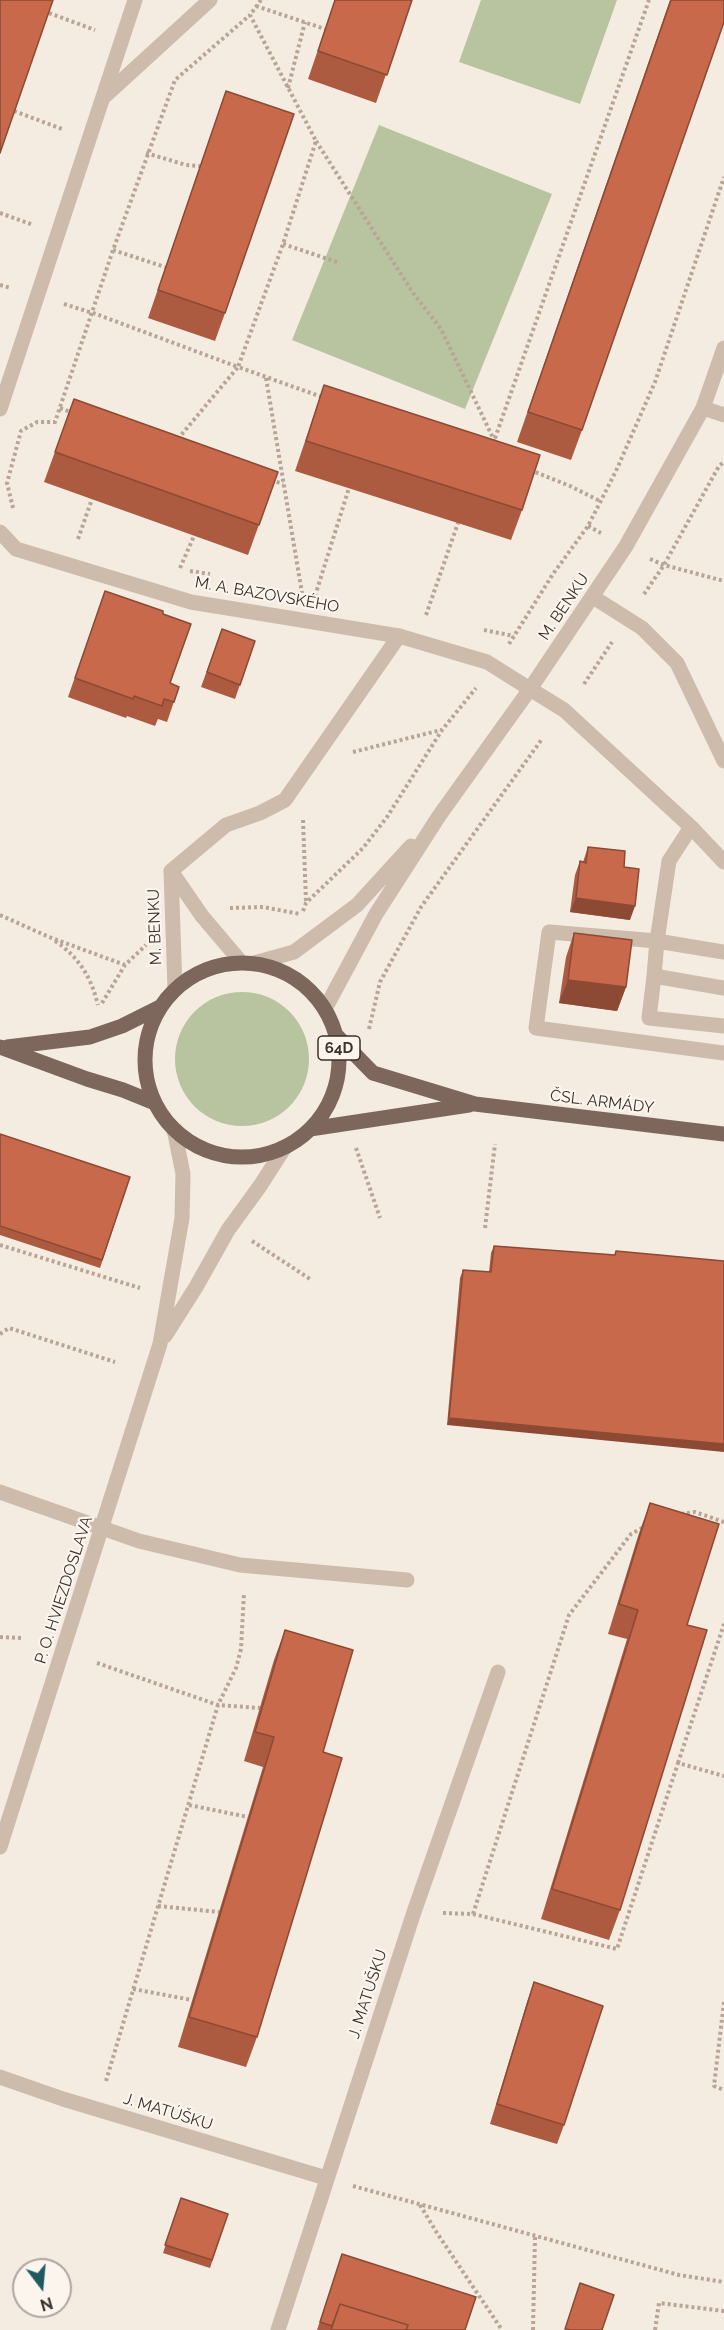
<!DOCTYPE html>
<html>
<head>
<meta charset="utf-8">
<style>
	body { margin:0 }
	#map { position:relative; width:724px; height:2330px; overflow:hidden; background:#f4ebe1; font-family:Raleway,sans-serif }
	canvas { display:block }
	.north { position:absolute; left:12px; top:2258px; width:60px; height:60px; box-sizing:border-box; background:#fbf5ee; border:2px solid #aea6a0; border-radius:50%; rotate:164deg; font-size:16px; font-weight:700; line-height:24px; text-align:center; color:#3b302b }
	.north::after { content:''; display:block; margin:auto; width:21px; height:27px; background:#1f5a5e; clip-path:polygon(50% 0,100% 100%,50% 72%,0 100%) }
</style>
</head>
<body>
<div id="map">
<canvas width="724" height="2330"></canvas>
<div class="north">N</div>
</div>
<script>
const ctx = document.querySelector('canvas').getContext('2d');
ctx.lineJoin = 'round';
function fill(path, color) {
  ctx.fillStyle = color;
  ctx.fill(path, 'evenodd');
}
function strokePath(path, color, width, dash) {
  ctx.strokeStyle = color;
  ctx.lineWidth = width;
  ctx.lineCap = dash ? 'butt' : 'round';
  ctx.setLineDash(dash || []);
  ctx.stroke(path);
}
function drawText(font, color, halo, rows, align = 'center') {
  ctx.font = font + ' Raleway,sans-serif';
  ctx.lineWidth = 4.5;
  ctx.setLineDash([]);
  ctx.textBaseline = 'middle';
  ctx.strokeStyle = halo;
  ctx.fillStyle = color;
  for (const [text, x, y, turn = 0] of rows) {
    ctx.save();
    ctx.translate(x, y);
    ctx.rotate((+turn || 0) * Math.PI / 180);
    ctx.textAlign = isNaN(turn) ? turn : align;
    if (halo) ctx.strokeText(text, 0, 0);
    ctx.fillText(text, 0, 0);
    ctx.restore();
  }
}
const green = new Path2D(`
	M481 0H617L580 104 459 62Z
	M379 125 552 194 465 409 292 340Z
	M175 1059a67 67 0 1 1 134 0a67 67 0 1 1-134 0Z`);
const path = new Path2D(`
	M261 0 250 15 316 141 283 244 238 367 325 398
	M256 6 325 29
	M49 13 95 30
	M288 88 305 22
	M14 111 62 129
	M316 141 413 293 441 329 494 440
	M146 153 186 165 200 166
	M0 213 31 224
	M283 244 340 263
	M113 250 165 267
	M0 285 11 288
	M64 304 96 314 238 367 177 440
	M266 378 302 593
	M60 408 73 413
	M493 444 649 0
	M530 470 570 486 600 501
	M271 480 283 484
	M13 508 7 483 21 431 37 422H55L113 250 175 80 250 15
	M588 526 601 533
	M78 539 92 499
	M650 559 664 565 724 581
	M180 568 194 536
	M190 571 210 574
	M644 594 664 565 719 466 724 462
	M315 596 349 488
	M426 615 458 523
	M484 630 514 636
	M509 644 553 574 588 526 616 471 655 382 724 177
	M584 684 612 642
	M353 752 441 730
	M303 820 306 902
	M230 908 263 907 300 914
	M303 911 306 903 363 848 387 817 442 730 476 688
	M0 915 49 937 125 965
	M55 941C79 957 91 977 98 1005
	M102 1003 125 965 146 945
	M369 1029 380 982 421 907 542 739
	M356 1148 380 1218
	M485 1228 495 1144
	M252 1241 310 1279
	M0 1245 140 1288
	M0 1334 9 1328 115 1362
	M681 1514 695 1512 724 1522
	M0 1637 22 1638
	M97 1663 218 1705 260 1708
	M678 1763 724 1624
	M189 1805 248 1817
	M158 1906 219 1912
	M443 1913 473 1914 617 1949 678 1763 724 1776
	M473 1914 569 1615 631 1534 644 1527
	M133 1989 192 2000
	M724 2002 714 2086 724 2090
	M106 2081 218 1705 236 1668 241 1649 244 1593
	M353 2186 679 2275 724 2282
	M420 2205 437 2233 502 2330
	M533 2330 535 2237
	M655 2330 659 2303 724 2311`);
const service = new Path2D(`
	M593 597 642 628 677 663 724 761
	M530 689 564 710 691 827 724 862
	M691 827 669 861 657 941 549 932 536 1028 724 1053
	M171 871 226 825 260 813 285 800 399 636
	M171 871 175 989
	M171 871 202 916 241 962
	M724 952 657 941 654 976 724 988
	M654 976 649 1018 724 1026
	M0 1492 139 1541 240 1565 407 1580`);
const minor = new Path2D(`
	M105 96 210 0
	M703 408 724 415
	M0 409 135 0
	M0 532 16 549 191 602 399 636 487 662 530 689
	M254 963 294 952 357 905 411 846
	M325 1009 376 914 439 816 530 689 626 546 703 408 724 348
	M165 1336 196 1287 228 1230 260 1186 285 1147
	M0 1847 160 1344 182 1218 183 1174 174 1129
	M0 2077 63 2099 326 2178
	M278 2330 414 1912 498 1672`);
const primary = new Path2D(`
	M145 1060a97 97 0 1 1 194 0a97 97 0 1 1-194 0Z
	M337 1036 373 1073 475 1104 724 1134
	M0 1047 87 1079 123 1090 155 1103
	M7 1047 90 1037 122 1026 160 1007
	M310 1129 469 1105`);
const wall = new Path2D(`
	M335 0H412L376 103 308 79Z
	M670 0H724L582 430 571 460 517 442Z
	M226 91 225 313 215 341 148 318Z
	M324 385 522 510 511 540 295 471Z
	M74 399 278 472 248 555 44 482Z
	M105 591 170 683 179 687 167 722 158 719 155 726 127 716 126 718 68 697Z
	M222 629 255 641 235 699 201 687Z
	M588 847 624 867 630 920 570 912 575 875 580 861 583 862Z
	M574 933 626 987 617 1011 559 1003 566 957Z
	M0 1134 130 1177 100 1268 0 1235Z
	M494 1246 615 1255 616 1251 724 1261 447 1425 460 1278 463 1270 489 1272 491 1253Z
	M650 1503 687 1625 620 1910 609 1940 541 1919 627 1639 608 1634 639 1533Z
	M285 1630 323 1752 257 2037 246 2067 178 2047 263 1767 244 1761 274 1660Z
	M534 1982 564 2125 557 2144 490 2124 527 2002Z
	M181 2198 228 2214 210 2268 163 2253Z
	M342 2254 465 2330H317Z`);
const shadedWall = new Path2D(`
	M576 898 635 906 630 920 570 912Z
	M568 980 626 987 617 1011 559 1003Z
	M449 1418 724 1444V1452L447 1425Z`);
const building = new Path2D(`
	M0 0H53L0 153Z
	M335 0H412L387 75 318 51Z
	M671 0H724V22L582 430 528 412Z
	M226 91 294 114 225 313 158 290Z
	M324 385 540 455 522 510 306 441Z
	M74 399 278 472 259 525 55 452Z
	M105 591 163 611V614L191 624 170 683 179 687 174 702 164 699 162 706 134 696 133 699 75 678Z
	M222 629 255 641 240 685 207 672Z
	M588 847 625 851 624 867 639 869 635 906 576 898 580 861 586 863Z
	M574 933 632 940 626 987 568 980Z
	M0 1134 130 1177 102 1260 0 1226Z
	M494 1246 615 1255 616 1251 724 1261V1444L449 1418 463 1270 491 1272Z
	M650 1503 719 1524 687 1625 707 1630 620 1910 552 1889 638 1610 619 1604Z
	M285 1630 353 1650 323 1752 342 1758 257 2037 189 2017 274 1737 255 1732Z
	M534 1982 603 2006 564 2125 497 2104Z
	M181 2198 228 2214 212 2260 165 2245Z
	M342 2254 476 2297 465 2330H406L408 2325 340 2304 332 2326 320 2322Z
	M580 2283 614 2295 602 2330H570L565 2329Z
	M340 2304 408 2325 406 2330H331Z`);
const shields = [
	[339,1048,42]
];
const shieldNames = [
	["64D",339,1048]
];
const streetNames = [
	["M. A. BAZOVSKÉHO",267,595,10],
	["M. BENKU",564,607,-56],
	["M. BENKU",155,927,-92],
	["ČSL. ARMÁDY",602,1102,7],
	["P. O. HVIEZDOSLAVA",64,1590,-72],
	["J. MATUŠKU",368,1994,-72],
	["J. MATÚŠKU",168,2112,17]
];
fill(green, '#b8c4a0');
strokePath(path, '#b9a596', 4, [3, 3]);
strokePath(service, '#cdbbac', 15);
strokePath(minor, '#cdbbac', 15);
strokePath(primary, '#7d675c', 15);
fill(wall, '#ac5a40');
fill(shadedWall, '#8c4a34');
fill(building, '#c8694b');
strokePath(building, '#8c4a34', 1.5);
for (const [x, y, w] of shields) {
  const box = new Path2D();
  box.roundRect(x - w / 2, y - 12, w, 24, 4.5);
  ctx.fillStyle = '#fbf5ee';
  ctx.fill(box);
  strokePath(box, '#3b302b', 1.5);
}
drawText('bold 15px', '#3b302b', null, shieldNames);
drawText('16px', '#3b302b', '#fbf5ee', streetNames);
</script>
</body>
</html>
